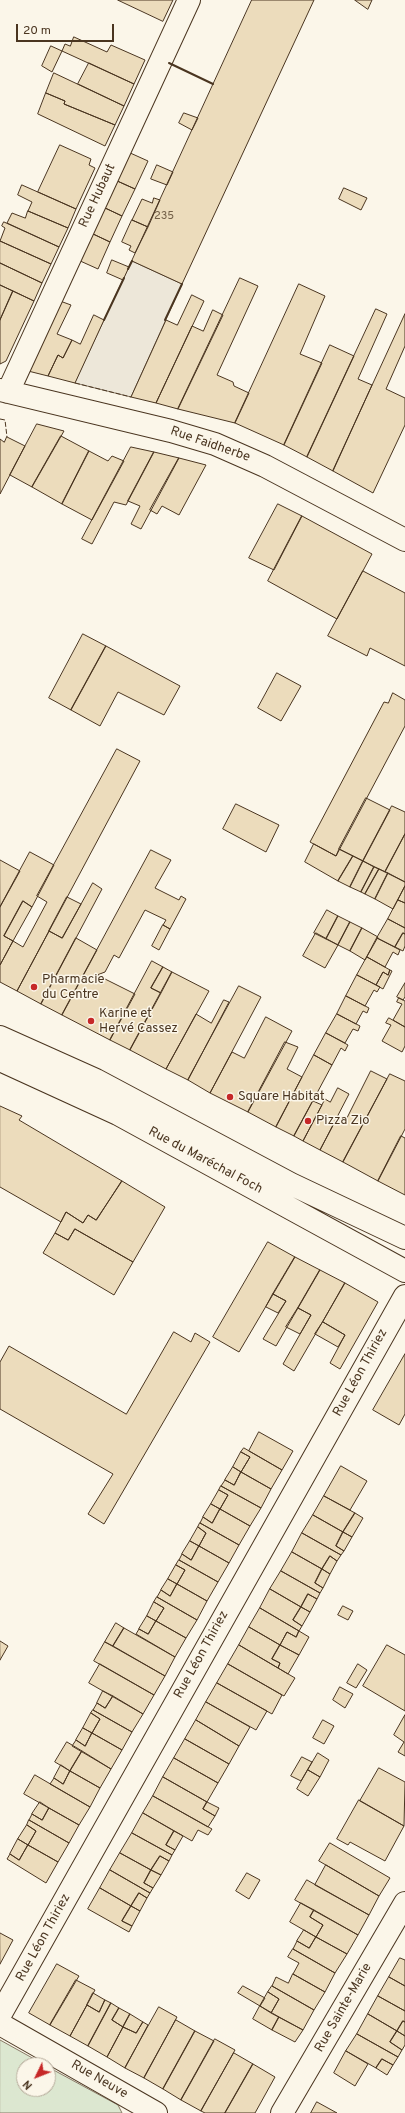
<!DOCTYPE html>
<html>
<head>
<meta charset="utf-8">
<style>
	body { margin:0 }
	#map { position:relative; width:405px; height:2113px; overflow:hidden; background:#fbf6e9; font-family:Overpass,sans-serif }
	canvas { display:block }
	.north { position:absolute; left:16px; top:2057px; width:40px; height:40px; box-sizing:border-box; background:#fbf6e9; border:1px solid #b4a999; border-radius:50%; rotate:227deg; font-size:11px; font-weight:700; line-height:16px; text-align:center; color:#4a3520 }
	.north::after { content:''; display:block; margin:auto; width:14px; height:18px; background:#c62828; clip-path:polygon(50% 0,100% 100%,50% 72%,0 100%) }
	.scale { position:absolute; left:16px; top:24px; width:98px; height:18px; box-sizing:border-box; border:2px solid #4a3520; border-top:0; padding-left:5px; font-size:12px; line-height:14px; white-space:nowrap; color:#4a3520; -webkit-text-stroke:3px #fbf6e9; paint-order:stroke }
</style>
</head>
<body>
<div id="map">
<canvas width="405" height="2113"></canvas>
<div class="north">N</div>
<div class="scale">20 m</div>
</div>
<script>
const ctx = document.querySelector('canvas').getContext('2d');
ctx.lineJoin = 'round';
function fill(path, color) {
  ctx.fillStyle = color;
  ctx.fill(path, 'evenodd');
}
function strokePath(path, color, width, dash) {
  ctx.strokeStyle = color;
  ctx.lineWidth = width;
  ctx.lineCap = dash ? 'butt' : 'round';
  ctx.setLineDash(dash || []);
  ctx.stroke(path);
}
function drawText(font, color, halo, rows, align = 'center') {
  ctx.font = font + ' Overpass,sans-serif';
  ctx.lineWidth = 3;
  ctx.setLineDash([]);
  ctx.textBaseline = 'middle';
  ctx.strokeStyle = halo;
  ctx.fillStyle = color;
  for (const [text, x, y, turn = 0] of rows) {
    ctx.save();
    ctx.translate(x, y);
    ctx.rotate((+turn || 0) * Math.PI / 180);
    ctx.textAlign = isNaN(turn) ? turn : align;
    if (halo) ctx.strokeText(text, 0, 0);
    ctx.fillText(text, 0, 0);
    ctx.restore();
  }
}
const green = new Path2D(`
	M0 2040 45 2065H24V2089H48V2067L118 2105 122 2113H0Z`);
const parking = new Path2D(`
	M132 261 182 284 131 397 75 383Z`);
const building = new Path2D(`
	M118 0H173L163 21Z
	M252 0H314L182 284 132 261Z
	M355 0H372L368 9Z
	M74 37 107 52 111 45 145 60 134 84 62 51 65 44 70 46Z
	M51 46 62 51 52 72 42 66Z
	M89 63 134 84 124 106 78 84Z
	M54 73 124 106 115 125 64 104 65 101 46 93Z
	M46 93 65 101 64 104 115 125 105 146 38 114Z
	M184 113 198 118 192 130 179 123Z
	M60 145 91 159 89 165 95 168 76 209 38 192Z
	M128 152 148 161 135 189 115 180Z
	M157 165 173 172 167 185 151 179Z
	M115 180 135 189 122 216 103 207Z
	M22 185 76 209 68 228 28 211 32 202 18 195Z
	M344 188 367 198 361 210 339 199Z
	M154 198 160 200 148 227 132 220 142 199 152 203Z
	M103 207 122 216 110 242 91 233Z
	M28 211 68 228 59 247 7 223 12 213 25 218Z
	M132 220 148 227 135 253 129 250 131 246 122 242Z
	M4 222 59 247 51 264 0 241 5 228 2 226Z
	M91 233 110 242 98 269 78 260Z
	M0 241 51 264 42 283 0 263Z
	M112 260 129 267 123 280 107 273Z
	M0 263 42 283 34 301 0 285Z
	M240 278 258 286 217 375 233 382 234 386 249 393 235 423 178 409Z
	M299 284 325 296 300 354 322 363 284 445 235 423Z
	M0 285 13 291 0 320Z
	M13 291 34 301 6 361 0 364V320Z
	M192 295 204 301 156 403 131 397 166 320 177 325Z
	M60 301 71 305 57 334 72 340 63 358 58 355 48 376 28 371Z
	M376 309 387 314 358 379 372 385 333 471 307 457Z
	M213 310 223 315 178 409 156 403 192 326 203 331Z
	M405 314V346L386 389 405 398V425L373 493 333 471Z
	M94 315 104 320 75 383 48 376 58 355 63 358 72 340 80 344Z
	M330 345 354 356 307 457 284 445Z
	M37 424 64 431 32 487 10 475Z
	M61 436 89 451 62 504 32 487Z
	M7 437 25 446 0 494V439L4 442Z
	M131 447 154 452 126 505 114 502 92 544 82 539Z
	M89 451 108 461 112 456 124 461 92 520 62 504Z
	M154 452 179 458 141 529 131 524 140 506 128 501Z
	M179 458 206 465 179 515 162 506 157 514 150 510Z
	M278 504 302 516 274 570 249 558Z
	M302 516 372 554 337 619 268 581Z
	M363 571 405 593V666L370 648 367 656 328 636Z
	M83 634 106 646 71 710 49 698Z
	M106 646 180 686 164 715 118 692 100 726 71 710Z
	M277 673 301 686 281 721 258 708Z
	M393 693 405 700V726L336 856 310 842 384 702 388 703Z
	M117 749 140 761 17 991 0 982V965L13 941 23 947 47 902 37 896Z
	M366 798 390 810 363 861 339 849Z
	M236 804 279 825 266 852 223 829Z
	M392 806 405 812V834L385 872 363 861Z
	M405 834V882L385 872Z
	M314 844 336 856 339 849 353 856 338 881 305 862Z
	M151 850 171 860 155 888 179 900 181 896 186 899 170 929 163 925 166 920 145 910 119 958 114 955 105 972 97 975 135 994 110 1040 62 1015Z
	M30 852 54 865 32 907 23 901 4 936 13 941 0 965V907Z
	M353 856 363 861 350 887 338 881Z
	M0 860 20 871 0 907Z
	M363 861 374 867 361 892 350 887Z
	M374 867 379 869 365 894 361 892Z
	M379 869 388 873 375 899 365 894Z
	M388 873 405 882V886L393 909 375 899Z
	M93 883 102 889 41 1004 17 991 49 931 62 938Z
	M405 886V903L398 900Z
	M67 897 81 904 62 938 49 931Z
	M398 900 405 903V928L388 919Z
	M23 901 32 907 13 941 4 936Z
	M327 910 338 916 326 939 314 933Z
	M338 916 350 922 338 945 326 939Z
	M388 919 405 928V934L403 933 395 947 377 938Z
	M350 922 362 928 350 951 338 945Z
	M163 925 170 929 159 950 152 946Z
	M362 928 378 937 365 960 350 951Z
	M316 933 338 945 325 968 303 956Z
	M403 933 405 934V946L403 951 395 947Z
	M76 938 97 950 62 1015 41 1004Z
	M377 938 400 950 398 955 393 952 385 967 367 957Z
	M367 957 390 970 388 975 383 972 376 985 357 975Z
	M152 961 163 967 151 988 161 993 130 1050 110 1040Z
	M163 967 172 972 161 993 151 988Z
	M390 970 392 971 383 989 376 985 383 972 388 975Z
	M172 972 209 991 166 1069 130 1050Z
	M357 975 380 987 377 992 374 990 365 1006 346 996Z
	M405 983V997L403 1000 397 997Z
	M239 986 261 997 210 1093 188 1080Z
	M346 996 369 1008 367 1013 363 1011 356 1024 337 1014Z
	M399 998 405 1001V1027L393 1020 402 1004 397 1002Z
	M224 1000 229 1002 188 1080 166 1069 196 1014 211 1023Z
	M337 1014 360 1026 358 1031 353 1029 345 1043 326 1033Z
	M266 1017 292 1031 248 1112 210 1093 232 1052 244 1058Z
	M389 1018 405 1027V1046L402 1052 382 1041 391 1025 386 1023Z
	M326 1033 348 1045 345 1051 341 1048 332 1065 314 1055Z
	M285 1042 298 1047 287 1069 302 1077 276 1127 248 1112Z
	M314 1055 332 1065 294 1136 276 1127Z
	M371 1071 387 1079 343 1162 320 1150 338 1116 346 1119Z
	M390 1074 405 1081V1129L378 1181 343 1162Z
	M338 1088 349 1094 320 1150 303 1141 325 1099 330 1102Z
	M313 1101 322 1105 303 1141 294 1136Z
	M0 1106 22 1116 19 1120 122 1181 96 1220 88 1215 83 1223 66 1212 61 1222 0 1187Z
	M401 1136 405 1138V1195L378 1181Z
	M122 1181 165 1207 133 1262 75 1229 68 1240 55 1233 66 1212 83 1223 88 1215 96 1220Z
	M75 1229 133 1262 114 1295 43 1253 55 1233 68 1240Z
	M268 1242 295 1257 239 1352 213 1337Z
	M295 1257 320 1270 276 1346 263 1339 286 1301 273 1294Z
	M320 1270 345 1283 294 1371 283 1364 311 1315 298 1308Z
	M345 1283 378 1302 340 1369 330 1363 345 1335 323 1322Z
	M273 1294 286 1301 278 1313 266 1307Z
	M298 1308 311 1315 300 1334 286 1327Z
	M323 1322 345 1335 338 1347 315 1334Z
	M174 1332 191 1342 195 1333 210 1342 104 1524 88 1514 113 1474 0 1409V1362L9 1346 126 1414Z
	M405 1354V1414L399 1425 373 1410Z
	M259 1432 293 1451 282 1470 249 1451Z
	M244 1448 282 1470 271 1489 241 1472 250 1457 241 1452Z
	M241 1452 250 1457 241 1472 233 1467Z
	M341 1466 367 1481 350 1510 324 1496Z
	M233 1467 241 1472 234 1485 225 1480Z
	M241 1472 271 1489 261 1508 221 1486 225 1480 234 1485Z
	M221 1486 261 1508 250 1526 220 1509 228 1495 219 1490Z
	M219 1490 228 1495 220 1509 211 1504Z
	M324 1496 355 1513 343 1532 313 1515Z
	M211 1504 220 1509 212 1523 203 1517Z
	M220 1509 250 1526 239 1545 200 1523 203 1517 212 1523Z
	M355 1513 363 1518 352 1537 343 1532Z
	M313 1515 343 1532 336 1546 344 1551 341 1555 302 1533Z
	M200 1523 239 1545 229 1563 199 1546 206 1533 198 1527Z
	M198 1527 206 1533 199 1546 190 1541Z
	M343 1532 352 1537 344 1551 336 1546Z
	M302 1533 341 1555 337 1561 330 1556 322 1569 292 1552Z
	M190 1541 199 1546 191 1560 182 1554Z
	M199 1546 229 1563 218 1582 179 1560 182 1554 191 1560Z
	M292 1552 322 1569 315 1583 323 1588 320 1593 281 1571Z
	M330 1556 337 1561 330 1574 322 1569Z
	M179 1560 218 1582 207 1601 177 1584 185 1570 176 1565Z
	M176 1565 185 1570 177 1584 168 1579Z
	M322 1569 330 1574 323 1588 315 1583Z
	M281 1571 320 1593 317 1599 308 1594 301 1607 270 1589Z
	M168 1579 177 1584 170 1596 161 1590Z
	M177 1584 207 1601 197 1620 157 1597 161 1590 170 1596Z
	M270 1589 301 1607 293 1620 302 1626 299 1631 260 1608Z
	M308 1594 317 1599 310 1612 301 1607Z
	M157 1597 197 1620 186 1638 156 1621 164 1608 154 1602Z
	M154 1602 164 1608 156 1621 147 1616Z
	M343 1606 353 1611 348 1620 338 1615Z
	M301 1607 310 1612 302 1626 293 1620Z
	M260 1608 299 1631 296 1637 287 1632 280 1645 249 1627Z
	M147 1616 156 1621 148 1634 139 1629Z
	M156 1621 186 1638 175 1657 136 1634 139 1629 148 1634Z
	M116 1623 124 1628 113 1646 105 1642Z
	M249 1627 280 1645 272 1659 280 1663 278 1668 239 1645Z
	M124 1628 175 1657 165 1676 113 1646Z
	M299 1631 309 1637 299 1655 280 1645 287 1632 296 1637Z
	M0 1641 8 1646 0 1660Z
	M105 1642 165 1676 154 1695 94 1661Z
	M239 1645 295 1678 284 1696 228 1664Z
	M280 1645 299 1655 288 1674 278 1668 280 1663 272 1659Z
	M387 1645 405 1655V1711L363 1686Z
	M100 1664 154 1695 143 1714 89 1683Z
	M228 1664 282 1695 272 1714 217 1683Z
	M358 1664 367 1670 356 1688 347 1683Z
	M217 1683 267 1711 256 1730 206 1702Z
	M340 1687 353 1694 345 1708 333 1700Z
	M103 1691 113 1696 105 1708 97 1703Z
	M113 1696 143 1714 132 1732 93 1710 97 1703 105 1708Z
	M206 1702 250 1727 239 1746 196 1720Z
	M93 1710 132 1732 122 1750 92 1733 100 1719 91 1713Z
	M91 1713 100 1719 92 1733 83 1728Z
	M405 1715V1756L398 1752 404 1742 394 1735Z
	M196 1720 239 1746 229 1764 185 1739Z
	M323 1720 334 1726 324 1744 313 1738Z
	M83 1728 92 1733 85 1746 76 1740Z
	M92 1733 122 1750 111 1769 72 1746 76 1740 85 1746Z
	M185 1739 229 1764 218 1783 174 1758Z
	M67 1742 82 1751 70 1771 55 1762Z
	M82 1751 111 1769 100 1788 70 1771Z
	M318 1753 329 1760 320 1777 308 1770Z
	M302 1757 312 1762 301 1781 291 1776Z
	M174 1758 218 1783 207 1802 163 1777Z
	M61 1765 70 1771 63 1784 54 1778Z
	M379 1768 405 1782 404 1826 360 1801Z
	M308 1770 320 1777 308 1796 297 1789Z
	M70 1771 100 1788 90 1807 50 1784 54 1778 63 1784Z
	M35 1775 90 1807 79 1825 24 1794Z
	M163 1777 207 1802 203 1809 215 1816 208 1827 153 1796Z
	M153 1796 212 1829 208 1835 198 1830 192 1841 143 1813Z
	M359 1800 404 1826 385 1861 350 1842 348 1845 337 1839Z
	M40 1802 49 1808 42 1820 32 1814Z
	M207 1802 219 1808 215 1816 203 1809Z
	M49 1808 79 1825 69 1843 29 1820 32 1814 42 1820Z
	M143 1813 174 1831 166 1845 175 1850 172 1855 132 1833Z
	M29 1820 69 1843 58 1862 28 1845 36 1831 27 1825Z
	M27 1825 36 1831 28 1845 18 1839Z
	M174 1831 183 1836 175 1850 166 1845Z
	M132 1833 172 1855 169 1861 160 1856 151 1870 120 1853Z
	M18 1839 28 1845 19 1860 10 1854Z
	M330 1843 390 1878 379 1896 319 1861Z
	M28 1845 58 1862 46 1883 7 1859 10 1854 19 1860Z
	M120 1853 151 1870 144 1883 153 1888 150 1893 110 1870Z
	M160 1856 169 1861 161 1875 151 1870Z
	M326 1865 379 1896 369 1915 315 1885Z
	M110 1870 150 1893 147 1898 139 1893 131 1906 100 1888Z
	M151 1870 161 1875 153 1888 144 1883Z
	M247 1873 260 1880 249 1899 236 1891Z
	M307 1880 369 1915 358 1935 295 1900Z
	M100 1888 131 1906 122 1921 132 1926 129 1932 88 1909Z
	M139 1893 147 1898 140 1911 131 1906Z
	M301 1903 314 1910 310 1917 323 1925 316 1937 290 1922Z
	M131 1906 140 1911 132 1926 122 1921Z
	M314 1910 358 1935 347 1954 316 1937 323 1925 310 1917Z
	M304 1930 316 1937 309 1948 297 1941Z
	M0 1933 13 1940 0 1964Z
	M316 1937 347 1954 335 1973 293 1949 297 1941 309 1948Z
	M293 1949 335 1973 325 1992 293 1974 299 1963 288 1957Z
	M400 1958 405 1960V1986L389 1977Z
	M57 1964 79 1976 50 2025 29 2013Z
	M293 1974 325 1992 314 2010 272 1986 276 1977 288 1983Z
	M389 1977 405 1986V2011L378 1996Z
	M76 1980 95 1990 70 2036 50 2025Z
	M243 1986 265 1998 260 2006 238 1993Z
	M272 1986 314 2010 303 2030 271 2013 279 1999 268 1992Z
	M268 1992 279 1999 271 2013 260 2006Z
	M93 1993 105 2000 99 2012 87 2005Z
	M378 1996 405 2011V2022L403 2021 397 2031 368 2014Z
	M105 2000 111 2003 88 2046 70 2036 87 2005 99 2012Z
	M111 2003 119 2008 112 2020 123 2027 107 2057 88 2046Z
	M260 2006 279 2017 272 2030 253 2019Z
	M159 2007 177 2017 144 2078 125 2068Z
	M119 2008 130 2014 123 2027 112 2020Z
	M130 2014 143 2022 136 2033 123 2027Z
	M368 2014 397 2031 390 2042 402 2050 398 2057 357 2034Z
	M279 2017 303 2030 295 2042 272 2030Z
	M176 2020 195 2031 163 2089 144 2078Z
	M403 2021 405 2022V2036L397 2031Z
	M143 2022 148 2025 125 2068 107 2057 123 2027 136 2033Z
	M195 2031 214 2041 181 2100 163 2089Z
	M397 2031 405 2036V2045L402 2050 390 2042Z
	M357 2034 398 2057 393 2065 382 2059 376 2068 346 2051Z
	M215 2039 235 2050 201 2111 181 2100Z
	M346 2051 368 2064 355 2086 334 2073Z
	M234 2053 253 2064 225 2113H205L201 2111Z
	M382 2059 393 2065 387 2075 376 2068Z
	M253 2064 275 2077 255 2113H225Z
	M317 2102 337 2113H311Z`);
const minor = new Path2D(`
	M0 390 171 431 215 444 265 466 405 540
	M8 392 189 0
	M0 2015 405 1296
	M0 2024 156 2113
	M282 2113 405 1903`);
const major = new Path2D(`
	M0 1037 96 1080 291 1184 405 1238
	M0 1060 118 1114 405 1271`);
const fence = new Path2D(`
	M75 383 131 397
	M0 419 5 420 7 437`);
const wall = new Path2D(`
	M169 63 213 84
	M128 269 132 261
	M104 320 124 278
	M165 320 182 284`);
const markers = [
	[34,987,4,"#c62828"],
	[91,1021,4,"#c62828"],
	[230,1097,4,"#c62828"],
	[308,1121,4,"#c62828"]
];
const numberNames = [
	["235",164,217]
];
const streetNames = [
	["Rue Hubaut",98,196,-65],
	["Rue Faidherbe",210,445,19],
	["Rue du Maréchal Foch",205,1161,28],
	["Rue Léon Thiriez",361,1373,-61],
	["Rue Léon Thiriez",202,1655,-61],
	["Rue Léon Thiriez",44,1938,-61],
	["Rue Sainte-Marie",344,2008,-60],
	["Rue Neuve",99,2080,30]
];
const poiNames = [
	["Pharmacie",42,980],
	["du Centre",42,995],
	["Karine et",99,1014],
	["Hervé Cassez",99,1029],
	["Square Habitat",238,1097],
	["Pizza Zio",316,1121]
];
fill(green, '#dce7d0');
strokePath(green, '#887966', 1);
fill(parking, '#ede7d9');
strokePath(parking, '#887966', 1);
fill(building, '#ecdcbc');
strokePath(building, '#4a3520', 1);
strokePath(minor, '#4a3520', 24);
strokePath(major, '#4a3520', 24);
strokePath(minor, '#fbf6e9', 22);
strokePath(major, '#fbf6e9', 22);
strokePath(fence, '#4a3520', 1, [5, 2]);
strokePath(wall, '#4a3520', 2);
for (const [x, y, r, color] of markers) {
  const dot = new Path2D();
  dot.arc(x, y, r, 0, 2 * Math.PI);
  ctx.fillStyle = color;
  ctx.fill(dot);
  strokePath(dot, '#fbf6e9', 1.5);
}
drawText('11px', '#725f47', null, numberNames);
drawText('13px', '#4a3520', '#fbf6e9', streetNames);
drawText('13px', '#4a3520', '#fbf6e9', poiNames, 'left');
</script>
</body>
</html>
